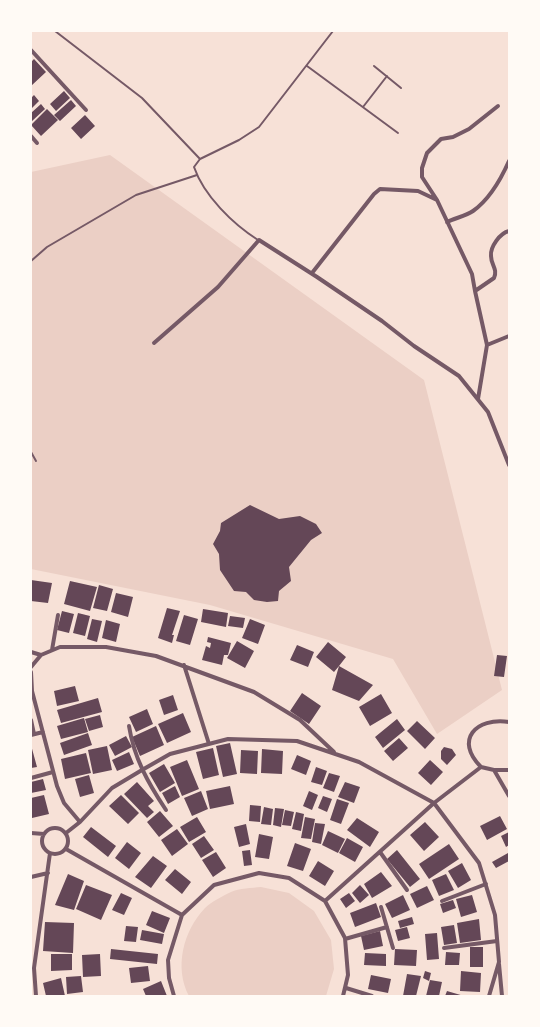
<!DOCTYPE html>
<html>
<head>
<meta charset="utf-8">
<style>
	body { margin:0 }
	#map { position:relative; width:540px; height:1027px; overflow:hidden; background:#f7e1d7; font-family:Inter,sans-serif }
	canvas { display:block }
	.frame { position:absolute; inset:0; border:32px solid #fffaf5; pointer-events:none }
</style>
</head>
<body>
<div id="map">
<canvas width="540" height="1027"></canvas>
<div class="frame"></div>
</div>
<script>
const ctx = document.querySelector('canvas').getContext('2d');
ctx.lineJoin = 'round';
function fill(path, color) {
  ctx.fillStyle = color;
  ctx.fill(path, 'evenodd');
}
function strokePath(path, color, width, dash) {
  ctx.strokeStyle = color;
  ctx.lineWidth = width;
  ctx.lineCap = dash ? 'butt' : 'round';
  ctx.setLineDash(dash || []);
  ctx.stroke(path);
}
const green = new Path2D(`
	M110 155 424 380 502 690 437 734 393 659 210 605 31 569V172Z
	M261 887 289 893 314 911 331 940 334 969 326 996H189C174 968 183 931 205 908 211 902 223 896 231 892 239 888 252 888 261 887Z`);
const building = new Path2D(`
	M34 59 46 72 31 86V62Z
	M64 91 70 98 56 111 50 104Z
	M34 95 39 101 31 109V98Z
	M71 100 76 106 60 121 54 115Z
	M41 104 45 109 31 122V113Z
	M47 109 58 120 41 136 31 125Z
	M85 115 95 126 81 139 71 128Z
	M250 505 279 519 300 516 316 524 322 533 311 540 289 567 291 581 279 591 278 601 267 602 254 600 246 592 234 591 220 570 219 554 213 544 220 531 221 523Z
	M31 580 52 583 48 603 31 601Z
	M70 581 97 587 90 611 64 604Z
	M99 585 113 589 107 611 93 608Z
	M116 593 133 597 128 617 111 612Z
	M167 608 180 611 172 635H174L172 643 158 638Z
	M203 609 228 613 226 627 201 622Z
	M62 611 74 614 69 633 57 630Z
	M78 613 90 616 85 636 73 633Z
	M184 615 198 619 190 645 176 641Z
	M230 616 245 618 243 628 228 626Z
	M92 619 102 621 97 642 87 639Z
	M250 619 265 625 258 644 242 638Z
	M106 620 120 624 116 642 102 638Z
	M208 637 231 643 228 655H224L222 665 202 660 206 646 210 648 211 643 207 642Z
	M237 641 254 651 245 668 227 658Z
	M328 642 346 657 339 666 373 685 359 701 332 690 339 666 334 672 316 657Z
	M297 645 314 652 308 667 290 660Z
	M497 655 507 656 504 677 494 676Z
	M75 686 79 701 57 706 54 691Z
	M302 693 321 706 309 724 290 711Z
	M381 694 392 713 370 726 359 707Z
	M173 695 178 710 164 715 159 700Z
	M98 698 102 712 61 723 57 710Z
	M147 709 153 724 136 732 129 717Z
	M183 713 191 732 167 743 158 724Z
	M100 715 103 727 89 731 85 719Z
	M84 718 88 732 61 739 57 726Z
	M397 719 405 730 383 748 375 737Z
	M417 721 435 738 425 749 407 731Z
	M156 726 164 745 140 756 132 737Z
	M88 733 92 745 64 755 60 743Z
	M126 736 132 747 115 756 109 745Z
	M399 738 408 748 393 761 384 751Z
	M230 743 237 774 223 777 216 746Z
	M31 745 37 767 31 768Z
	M107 746 112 770 93 774 88 750Z
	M444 747 452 749 456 755 447 765 441 759V751Z
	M213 748 219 775 203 779 196 752Z
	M262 749 283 751 282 774 261 773Z
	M241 750 258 751 257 774 240 773Z
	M129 752 134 764 117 771 112 760Z
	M86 753 91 773 65 779 61 759Z
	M297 755 311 761 306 775 291 769Z
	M187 760 199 789 182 796 170 767Z
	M430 760 443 772 431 785 418 773Z
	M164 764 175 783 160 792 149 773Z
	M316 767 327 771 322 785 311 782Z
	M329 773 340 776 334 792 323 788Z
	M89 775 94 793 80 797 75 779Z
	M43 779 46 790 31 793V782Z
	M137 782 154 801 148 806 154 812 147 818 124 794Z
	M345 782 360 787 354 803 338 797Z
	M175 786 180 797 168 804 162 793Z
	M230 786 234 804 210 809 206 791Z
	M201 791 208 809 192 816 184 798Z
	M309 791 318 795 312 810 303 806Z
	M44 795 49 814 32 818 31 798Z
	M121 795 139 813 128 824 109 806Z
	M323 796 332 799 327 812 318 808Z
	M337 799 349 803 341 824 330 820Z
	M250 805 261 806 260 822 249 821Z
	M264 807 273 809 271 825 261 824Z
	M275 808 284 809 281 827 273 825Z
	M285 810 294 812 291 826 282 825Z
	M160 811 173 826 159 837 147 822Z
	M296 812 304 814 301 831 292 829Z
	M500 816 507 829 487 840 480 826Z
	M197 817 206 832 189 842 180 827Z
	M305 817 315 819 311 839 301 838Z
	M357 818 379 832 370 847 347 830Z
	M425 822 439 837 424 851 410 835Z
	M315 823 325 824 321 844 312 842Z
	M246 824 250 844 239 847 234 827Z
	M91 827 116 846 108 857 83 837Z
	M177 829 188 844 172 856 161 840Z
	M328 831 345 839 338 853 322 845Z
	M509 832V845L506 847 501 836Z
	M259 834 273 837 269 859 255 857Z
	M204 836 214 850 201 858 192 844Z
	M347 838 363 847 355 862 339 853Z
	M127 842 141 853 129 869 115 858Z
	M295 843 311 849 303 871 287 866Z
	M449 844 459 859 429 879 419 864Z
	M250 850 252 865 244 866 242 851Z
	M397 850 420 879 410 887 387 859Z
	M216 852 226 868 213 877 202 860Z
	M508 853 509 861 496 868 492 862Z
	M153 856 167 866 151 888 135 877Z
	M318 861 334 871 325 886 309 876Z
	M462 863 471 880 458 888 448 871Z
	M175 869 191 882 182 894 165 880Z
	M381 872 392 886 372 898 364 884Z
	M68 874 84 881 74 910 55 905Z
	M446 874 454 890 439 896 432 880Z
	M86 885 112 895 101 920 76 909Z
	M360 885 369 895 360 903 352 893Z
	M427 886 434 900 417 908 410 894Z
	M121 893 132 898 124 915 112 910Z
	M349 893 355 901 346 908 340 899Z
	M403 895 410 910 392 918 385 904Z
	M472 895 477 912 461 917 456 899Z
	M453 900 456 908 443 913 440 904Z
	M376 903 381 917 355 927 350 913Z
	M152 911 170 918 164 933 146 925Z
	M412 917 414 924 400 928 398 921Z
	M479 919 481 940 460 943 457 923Z
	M45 922 74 923 73 953 43 951Z
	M454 925 457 943 444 945 441 927Z
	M126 926 138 927 136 942 124 941Z
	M407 927 410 938 398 941 395 930Z
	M142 930 164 934 162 944 140 940Z
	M380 931 383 946 364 950 361 936Z
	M437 933 439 959 427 960 425 934Z
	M470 947H483V967H470Z
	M111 949 158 954 157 964 110 959Z
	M395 949 417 950 416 966 394 965Z
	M446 952 460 953 459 965H445Z
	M365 953 386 954V966L364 965Z
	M51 954H72V970L51 971Z
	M100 954 101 976 83 977 82 955Z
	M148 966 150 981 131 983 129 968Z
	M425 971 431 973 429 981 423 978Z
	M461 971 481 973 480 992 460 991Z
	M407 974 421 976 416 996H403Z
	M371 975 391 979 388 993 368 989Z
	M81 976 83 992 67 994 66 977Z
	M61 978 65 996H46L43 983Z
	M430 980 442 982 439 996H426Z
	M161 981 167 996H146L143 989Z
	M447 991 464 996H445Z`);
const service = new Path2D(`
	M55 31 142 98 200 159
	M307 66 398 133
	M374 66 401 88
	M363 107 387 76
	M258 240C233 224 204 196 194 167L200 159 239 140 259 127 333 31
	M31 261 47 247 136 195 197 175
	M31 452 36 461`);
const minor = new Path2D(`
	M31 50 86 110
	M498 106 469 129 453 137 441 139 427 153 422 168V177L437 200 472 274 475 291 494 278C498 269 491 265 491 256 490 247 500 233 509 231
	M31 136 37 143
	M447 222C455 218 466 216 473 211 490 199 501 179 509 161
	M312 273 374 194 380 189 418 191 437 200
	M475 291 487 345
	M154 343 218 287 259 240 317 277 382 321 414 346 459 376 488 412 509 465
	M478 399 487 345 509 336
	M52 650 58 615
	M31 652 41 655
	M184 665 209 744
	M31 667 41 655 60 647H106L156 656 254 692 300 720 334 752
	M31 672 32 691 57 786 64 803 80 822
	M31 720 34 734
	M129 726C134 758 148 783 166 810
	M31 735 43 732
	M481 767 494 770H509
	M494 770 509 796
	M31 778 53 772
	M42 841a13 13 0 1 1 26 0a13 13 0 1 1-26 0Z
	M31 833 44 834
	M66 833 80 822 112 788 142 770 170 754 228 739 297 741 359 762 434 803 479 863 495 915 499 962 489 996
	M66 849 182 915
	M380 852 407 890
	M31 877 48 873
	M325 901 434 803 481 767C454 740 476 717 509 722
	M442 901 486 884
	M381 907 393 948
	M345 939 387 927
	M444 948 497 941
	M499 964 502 996
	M346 988 372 996
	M36 996 34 968 50 853
	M174 996 169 978 168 960 182 915 214 885 259 873 289 878 325 901 345 938 348 975 343 996`);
fill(green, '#ebcfc5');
fill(building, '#644757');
strokePath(service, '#755966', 2);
strokePath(minor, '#755966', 4);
</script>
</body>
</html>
